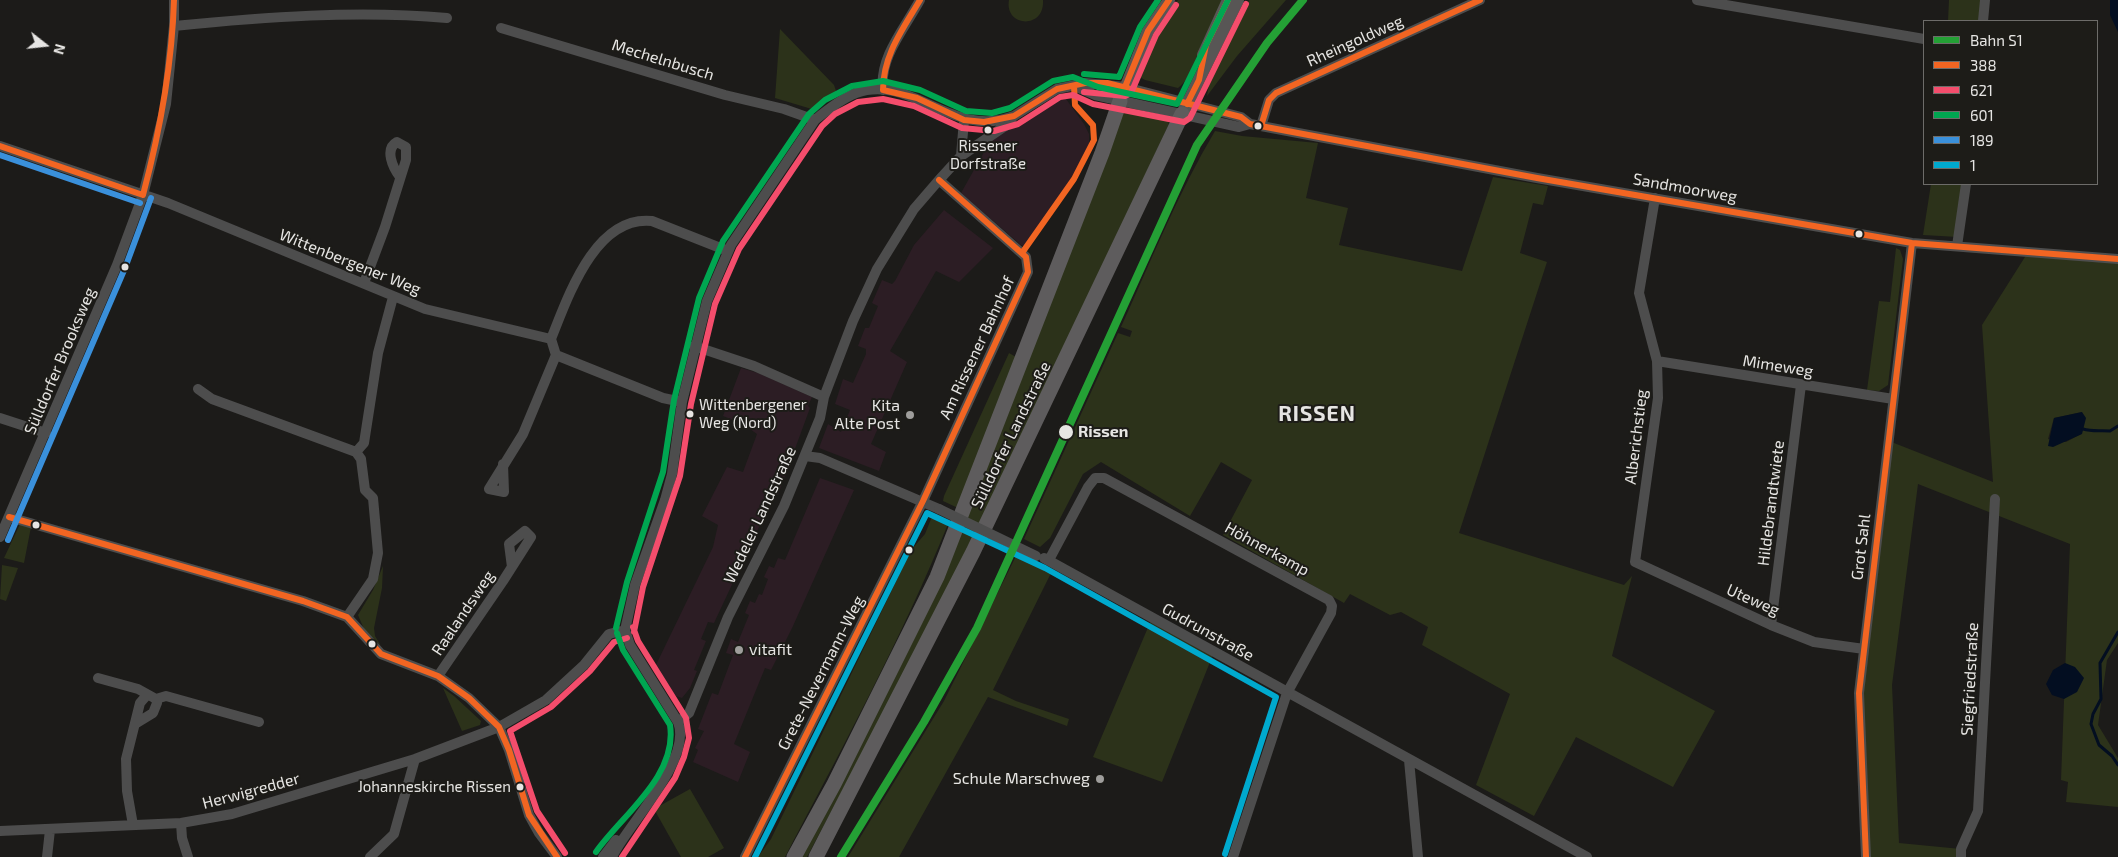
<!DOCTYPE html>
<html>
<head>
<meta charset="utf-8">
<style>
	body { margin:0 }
	#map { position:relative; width:2118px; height:857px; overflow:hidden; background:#1c1b19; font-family:"Exo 2",sans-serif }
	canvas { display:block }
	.legend { position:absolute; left:1923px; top:20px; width:175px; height:165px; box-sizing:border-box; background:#1d1c18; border:1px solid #6d6c69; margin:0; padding:6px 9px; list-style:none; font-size:15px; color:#e6e5e3 }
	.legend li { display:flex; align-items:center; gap:10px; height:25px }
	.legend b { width:25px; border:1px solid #6d6c69 }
	.north { position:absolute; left:20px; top:20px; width:50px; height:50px; -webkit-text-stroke:4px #1d1c18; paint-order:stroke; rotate:106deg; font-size:14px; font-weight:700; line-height:20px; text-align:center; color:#e6e5e3 }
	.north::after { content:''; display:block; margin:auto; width:18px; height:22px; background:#e6e5e3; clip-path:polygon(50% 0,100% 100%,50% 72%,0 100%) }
</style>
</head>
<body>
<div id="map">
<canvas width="2118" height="857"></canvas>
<ul class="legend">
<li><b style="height:6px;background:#24a035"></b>Bahn S1</li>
<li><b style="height:6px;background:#f26522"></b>388</li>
<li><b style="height:6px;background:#f44d6c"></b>621</li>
<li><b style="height:6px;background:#00a651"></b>601</li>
<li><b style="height:6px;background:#3a90db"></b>189</li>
<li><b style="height:6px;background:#00a9ce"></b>1</li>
</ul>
<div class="north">N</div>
</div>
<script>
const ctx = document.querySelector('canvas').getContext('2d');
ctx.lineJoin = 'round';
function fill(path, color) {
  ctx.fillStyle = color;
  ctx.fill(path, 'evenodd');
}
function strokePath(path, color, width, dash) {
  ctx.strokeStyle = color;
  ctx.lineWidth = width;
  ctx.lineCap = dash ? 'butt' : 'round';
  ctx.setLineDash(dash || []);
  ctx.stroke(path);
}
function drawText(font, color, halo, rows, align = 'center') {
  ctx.font = font + ' "Exo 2",sans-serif';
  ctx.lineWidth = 4;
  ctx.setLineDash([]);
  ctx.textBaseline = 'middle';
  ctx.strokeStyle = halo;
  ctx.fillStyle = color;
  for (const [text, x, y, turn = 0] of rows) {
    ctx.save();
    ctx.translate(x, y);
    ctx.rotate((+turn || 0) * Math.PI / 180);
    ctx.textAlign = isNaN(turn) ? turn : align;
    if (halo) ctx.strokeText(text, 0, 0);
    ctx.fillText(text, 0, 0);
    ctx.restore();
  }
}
const commercial = new Path2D(`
	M1061 96 1066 99 1084 124 1089 134V146L1069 182 1045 218 1024 246 1021 245 961 193 992 138Z
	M944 210 993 248 959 282 936 271 890 351 907 362 871 444 886 452 879 471 819 448 828 424 841 432 850 410 835 404 843 379 853 383 866 354V349L858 346 865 328H869L878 306 872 303 882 280 892 284 895 281 914 245Z
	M741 368 758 373 812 397 808 406 810 408 778 495H774L714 623 708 622 701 639 706 641 694 670 697 671 690 688 682 698 676 696 654 669 713 547 718 525 702 516 727 467 743 472 757 434 743 424 723 416Z
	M820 478 854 490 793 626 771 670 765 668 734 744 750 752 738 782 693 762 698 750 695 748 704 731 698 729 712 693 718 695 733 655 726 653 731 639 738 642 749 615 745 613 750 601 755 603 759 594 762 595 768 579 764 577 769 566 774 568 778 558 785 560Z`);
const green = new Path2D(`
	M1009 0H1043C1045 30 1004 27 1009 0Z
	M1178 0H1223C1216 14 1209 28 1202 43 1195 60 1193 76 1178 88L1145 80 1138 76V73L1160 24Z
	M1249 0H1286L1237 56 1207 96 1209 84Z
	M1949 0H1985L1983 21H1948Z
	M780 29 834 85 837 94 815 110 775 98Z
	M1131 108 1142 111 1141 115 1147 116 1148 112 1166 115 1169 124 1031 421 920 644 807 857H800L887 689 1124 111Z
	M1215 131 1242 136 1318 143 1306 198 1348 208 1339 245 1462 271 1493 177 1548 186 1543 205 1533 203 1520 253 1547 262 1459 533 1624 585 1632 576 1612 656 1715 711 1673 787 1576 737 1534 816 1476 785 1510 694 1422 645 1428 627 1401 612 1390 615 1350 594 1344 603 1223 535 1252 480 1221 462 1190 516 1101 462 1083 474 1050 538 1040 547 1024 539 1118 333 1130 337 1132 331 1121 327C1151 261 1178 193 1215 131Z
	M1931 184H1966L1958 237 1923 235Z
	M1896 248 1900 250 1903 259 1888 385 1879 391 1867 390 1879 301 1890 302Z
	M2030 249 2118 256V643L2107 660 2098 725 2118 758V807L2066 802 2068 782 2061 780 2070 544 1918 484 1892 685 1899 843 1961 849V857H1866L1859 693 1889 441 1993 482 1982 325ZM2082 412 2081 434 2066 442 2048 439 2054 418Z
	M1009 353 1016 357 958 508 943 501 944 496Z
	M935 517 948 524C902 638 842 748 785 857H758L771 839 787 806 912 549 925 534 931 519Z
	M20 524 31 527 24 563 4 558Z
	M1016 556 1052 571 993 690 1016 701 1069 719 1067 726 988 697 899 857H848L944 701Z
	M2 565 18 568 6 601 0 599Z
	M383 566 382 588 374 628 375 636 381 646 364 629 358 615 373 590Z
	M1152 618 1214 652 1162 782 1093 757Z
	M435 682 454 696 481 721 480 725 462 731 443 688Z
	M690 789 724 848 708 857H681L654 809Z`);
const water = new Path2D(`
	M2110 0H2118V32L2110 15Z
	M2082 412 2086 418 2082 434 2053 447 2048 446 2054 418Z
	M2065 663 2075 667 2084 678 2077 692 2064 699 2052 695 2046 684 2053 670Z`);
const stream = new Path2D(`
	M2083 429C2093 432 2101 430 2110 431L2118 426
	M2118 632 2100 663 2101 699 2093 714 2091 724 2099 745 2112 756 2118 765`);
const minor = new Path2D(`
	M1697 0 1924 39
	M1983 21 1985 0
	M174 26C264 17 357 10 447 18
	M501 28 725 95 784 109 815 120
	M1074 86 1095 95 1239 127 1250 124 1261 126 1537 178 1912 243 2118 259
	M883 90C879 57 905 28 920 0
	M1261 126 1269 100 1276 93 1480 0
	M0 146 168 203 425 309 551 339
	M961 156 964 120
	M1655 198 1639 293 1657 361 1658 398 1635 562 1771 625 1814 642 1864 649
	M1957 246 1966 184
	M364 283 385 227 406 160V147L397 142C384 149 393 168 400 177
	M551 339C568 297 595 215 652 221L728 251
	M551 339 556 355 663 398 682 402
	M694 346 754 366 824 397
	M1657 361 1893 399
	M198 389 212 399 356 452 361 459 365 490 373 498 378 553 373 579 347 617
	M0 418 46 433
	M356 452 364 443 378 353 393 297
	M805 456 820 458 939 509
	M503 464 504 492 489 489 523 434 556 355
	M9 517 303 601 347 617 381 654 438 676 469 698 499 727 509 750 529 815 539 833 557 857
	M0 537 117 265 143 195 166 104 174 26V0
	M1044 558 1587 857
	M1049 560 1088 487 1095 478H1104L1329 600 1332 606 1331 613 1287 693 1233 857
	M1771 625 1801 385
	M625 630 635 585 665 500 672 474 682 402 707 301 731 245 815 120C827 110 841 99 856 93 912 73 951 140 1014 116
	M438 676 503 581 531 537 525 531 509 544 512 567
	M98 678 138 689 156 699 157 703 153 713 135 724
	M156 699 166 696 259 722
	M678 722 689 713 728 617 784 506 820 418 824 397 853 321 877 269 914 209 939 180 961 156 1005 126 1014 116 1057 89 1085 83 1125 87 1241 117 1250 124
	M1409 760 1418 857
	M181 823 182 838 188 857
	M133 825 127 791 126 759 140 703 147 695
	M0 831 181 823 232 814 415 759 499 727 546 700 584 665 609 634 625 630
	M47 857 50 830
	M370 857 394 834 415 759
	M603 857 616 840
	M612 857C627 825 693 760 678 722L630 645 625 630
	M745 857 923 501 1028 272 1026 257 939 180
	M1866 857 1859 693 1912 243
	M1961 857V849L1978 811 1995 499`);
const major = new Path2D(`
	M1203 55 1228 0
	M1120 101 1148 31 1169 0
	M1182 114 1238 0`);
const highway = new Path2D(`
	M794 857 834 784 937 577 1102 153 1120 101
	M816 857 973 552 1182 114`);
const minorBridge = new Path2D(`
	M939 509 1036 556`);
const bus1 = new Path2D(`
	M1125 87 1148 31 1169 0
	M883 90 917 98 964 120 984 122 1014 116 1057 89 1085 83H1107L1241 117 1250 124 1537 178 1912 243 2118 259
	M883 90C883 55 903 29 920 0
	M1187 104 1199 80 1206 45 1228 0
	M1261 126 1269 100 1276 93 1480 0
	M0 146 143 195
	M143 195C160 131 172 67 174 0
	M1022 253 1074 179 1094 140 1093 125 1075 105 1074 86
	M9 517 303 601 347 617 381 654 438 676 469 698 499 727 509 750 529 815 557 857
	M745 857 923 501 1028 272 1026 257 939 180
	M1866 857 1859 693 1912 243`);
const bus2 = new Path2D(`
	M1084 92 1125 96 1131 93 1156 35 1176 5
	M634 632 643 587 680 476 691 404 715 304 739 249 822 126 835 114 858 102 883 99 914 106 962 128 994 131 1018 124 1060 97 1073 95 1093 104 1184 122 1190 118 1246 4
	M565 853 537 811 510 731 551 707 590 671 614 642 627 638
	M622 857 675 778 684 757 689 738 686 718 638 641 633 627`);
const bus3 = new Path2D(`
	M1084 74 1119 77 1140 27 1158 0
	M616 628 627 582 663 472 674 400 699 298 723 241 809 114 825 100 852 86 883 81 920 90 966 111 992 113 1010 108 1053 81 1073 77 1098 87 1177 104 1228 0
	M596 852C621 816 678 776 670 725L623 650 617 633`);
const bus4 = new Path2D(`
	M0 155 140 203
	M8 540 125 268 151 198`);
const bus5 = new Path2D(`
	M755 857 927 513 1045 568 1276 697 1225 854`);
const rail1 = new Path2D(`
	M841 857 924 722 977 628 1197 145 1267 43 1303 0`);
const markers = [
	[1258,126,4.5,"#e6e5e3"],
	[988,130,4.5,"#e6e5e3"],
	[1859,234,4.5,"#e6e5e3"],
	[125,267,4.5,"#e6e5e3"],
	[690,414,4.5,"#e6e5e3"],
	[910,415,5,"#9f9e9c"],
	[1066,432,8,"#e6e5e3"],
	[36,525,4.5,"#e6e5e3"],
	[909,550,4.5,"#e6e5e3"],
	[372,644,4.5,"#e6e5e3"],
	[739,650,5,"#9f9e9c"],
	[1100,779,5,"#9f9e9c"],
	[520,787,4.5,"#e6e5e3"]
];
const busNames = [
	["Rissener",988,146],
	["Dorfstraße",988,164],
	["Wittenbergener",699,405,"left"],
	["Weg (Nord)",699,423,"left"],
	["Johanneskirche Rissen",511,787,"right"]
];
const streetNames = [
	["Rheingoldweg",1355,41,-24],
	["Mechelnbusch",663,60,17],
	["Sandmoorweg",1685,188,10],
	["Wittenbergener Weg",350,262,22],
	["Am Rissener Bahnhof",977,348,-65],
	["Sülldorfer Brooksweg",60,361,-67],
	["Mimeweg",1778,366,9],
	["Sülldorfer Landstraße",1011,435,-64],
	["Alberichstieg",1636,437,-83],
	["Hildebrandtwiete",1771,503,-83],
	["Wedeler Landstraße",760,515,-65],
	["Grot Sahl",1861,547,-83],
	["Höhnerkamp",1267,549,29],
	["Uteweg",1753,600,24],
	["Raalandsweg",463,613,-56],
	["Gudrunstraße",1208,632,29],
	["Grete-Nevermann-Weg",821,673,-63],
	["Siegfriedstraße",1970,679,-87],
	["Herwigredder",251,791,-15]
];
const poiNames = [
	["Kita",900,406],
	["Alte Post",900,424],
	["vitafit",749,650,"left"],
	["Schule Marschweg",1090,779]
];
const stopNames = [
	["Rissen",1078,432]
];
const districtNames = [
	["RISSEN",1317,414]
];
fill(commercial, '#2c1d24');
fill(green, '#2c321a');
fill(water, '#030e21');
strokePath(stream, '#030e21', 3);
strokePath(minor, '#4d4d4d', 10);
strokePath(major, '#585655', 12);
strokePath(highway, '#5e5c5d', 15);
strokePath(minorBridge, '#4d4d4d', 10);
strokePath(bus1, '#f26522', 6);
strokePath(bus2, '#f44d6c', 6);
strokePath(bus3, '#00a651', 6);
strokePath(bus4, '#3a90db', 6);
strokePath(bus5, '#00a9ce', 6);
strokePath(rail1, '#24a035', 8);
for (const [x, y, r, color] of markers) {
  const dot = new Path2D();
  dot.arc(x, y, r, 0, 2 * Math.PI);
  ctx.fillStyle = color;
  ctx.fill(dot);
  strokePath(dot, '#1d1c18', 2);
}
drawText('15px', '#e6e5e3', '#1d1c18', busNames);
drawText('16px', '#e6e5e3', '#1d1c18', streetNames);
drawText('16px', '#e6e5e3', '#1d1c18', poiNames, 'right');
drawText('bold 16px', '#e6e5e3', '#1d1c18', stopNames, 'left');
ctx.letterSpacing = '1px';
drawText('bold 21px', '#e6e5e3', '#1d1c18', districtNames);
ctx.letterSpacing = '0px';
</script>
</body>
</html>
